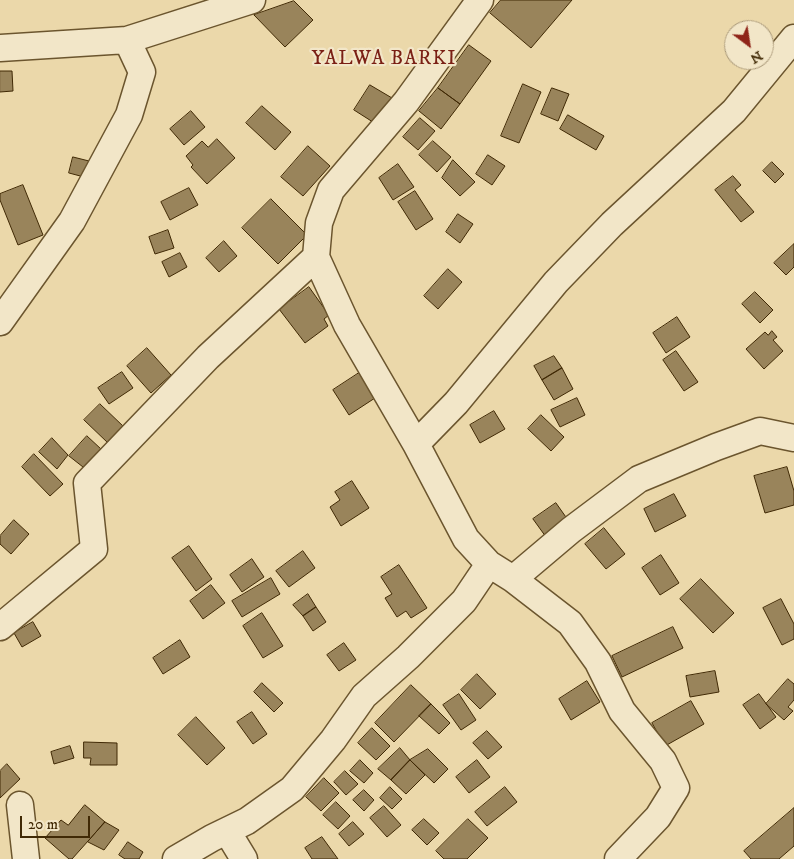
<!DOCTYPE html>
<html>
<head>
<meta charset="utf-8">
<style>
	body { margin:0 }
	#map { position:relative; width:794px; height:859px; overflow:hidden; background:#ebd8aa; font-family:"IM FELL DW Pica",serif }
	canvas { display:block }
	.north { position:absolute; left:724px; top:20px; width:50px; height:50px; box-sizing:border-box; background:#f2e6c8; border:1px solid #ab9a7a; border-radius:50%; rotate:149deg; font-size:14px; font-weight:700; line-height:20px; text-align:center; color:#402905 }
	.north::after { content:''; display:block; margin:auto; width:18px; height:22px; background:#8f2418; clip-path:polygon(50% 0,100% 100%,50% 72%,0 100%) }
	.scale { position:absolute; left:20px; top:816px; width:70px; height:22px; box-sizing:border-box; border:2px solid #402905; border-top:0; padding-left:6px; font-size:15px; line-height:18px; white-space:nowrap; color:#402905; -webkit-text-stroke:4px #f2e6c8; paint-order:stroke }
</style>
</head>
<body>
<div id="map">
<canvas width="794" height="859"></canvas>
<div class="north">N</div>
<div class="scale">20 m</div>
</div>
<script>
const ctx = document.querySelector('canvas').getContext('2d');
ctx.lineJoin = 'round';
function fill(path, color) {
  ctx.fillStyle = color;
  ctx.fill(path, 'evenodd');
}
function strokePath(path, color, width, dash) {
  ctx.strokeStyle = color;
  ctx.lineWidth = width;
  ctx.lineCap = dash ? 'butt' : 'round';
  ctx.setLineDash(dash || []);
  ctx.stroke(path);
}
function drawText(font, color, halo, rows, align = 'center') {
  ctx.font = font + ' "IM FELL DW Pica",serif';
  ctx.lineWidth = 4.5;
  ctx.setLineDash([]);
  ctx.textBaseline = 'middle';
  ctx.strokeStyle = halo;
  ctx.fillStyle = color;
  for (const [text, x, y, turn = 0] of rows) {
    ctx.save();
    ctx.translate(x, y);
    ctx.rotate((+turn || 0) * Math.PI / 180);
    ctx.textAlign = isNaN(turn) ? turn : align;
    if (halo) ctx.strokeText(text, 0, 0);
    ctx.fillText(text, 0, 0);
    ctx.restore();
  }
}
const building = new Path2D(`
	M501 0H572L531 48 490 13Z
	M294 1 313 20 285 47 254 15Z
	M469 45 491 61 460 104 438 88Z
	M0 71H12L13 91 0 92Z
	M523 84 541 92 519 143 501 136Z
	M370 85 392 98 376 124 354 110Z
	M438 88 460 104 441 129 419 111Z
	M552 88 569 94 558 121 541 114Z
	M262 106 291 132 275 150 246 123Z
	M191 111 205 127 184 145 170 129Z
	M568 115 604 136 596 150 560 129Z
	M420 118 435 131 418 150 403 137Z
	M217 139 235 158 207 184 191 167 193 165 186 156 202 141 208 147Z
	M433 141 451 157 437 172 419 155Z
	M308 146 330 166 303 196 281 177Z
	M488 155 505 166 492 185 476 174Z
	M73 157 89 161 84 177 69 173Z
	M453 160 475 182 460 196 442 178Z
	M772 162 784 174 775 183 763 171Z
	M398 164 414 187 393 200 379 178Z
	M733 176 741 185 735 190 754 212 741 222 715 190Z
	M23 185 43 235 18 245 0 200V194Z
	M189 188 198 205 170 220 161 202Z
	M415 191 433 219 416 230 398 202Z
	M271 199 307 235 278 264 242 228Z
	M458 214 473 224 460 243 446 232Z
	M168 230 174 248 155 254 149 237Z
	M224 241 237 256 219 272 206 258Z
	M794 244V267L786 275 774 263Z
	M180 253 187 267 169 277 162 262Z
	M448 269 462 282 438 309 424 296Z
	M309 287 329 315 324 319 328 326 305 343 279 309Z
	M755 292 773 310 760 323 742 304Z
	M677 317 690 337 666 353 653 333Z
	M772 331 777 337 773 340 783 351 764 369 746 349 765 332 768 335Z
	M147 348 171 375 151 393 127 366Z
	M676 351 698 382 684 391 663 360Z
	M554 356 562 368 542 380 534 366Z
	M562 368 573 389 554 400 542 380Z
	M122 372 133 388 109 404 98 388Z
	M359 373 375 398 349 415 333 390Z
	M577 398 585 415 560 427 551 410Z
	M100 404 124 427 108 443 84 420Z
	M494 411 505 429 480 443 470 425Z
	M541 415 564 437 551 451 528 429Z
	M87 436 101 449 83 467 69 456Z
	M52 438 68 455 57 469 39 452Z
	M34 454 63 484 50 496 22 467Z
	M787 467 794 491V505L765 513 754 476Z
	M352 481 369 508 341 526 330 507 340 500 335 492Z
	M674 494 686 516 655 532 644 509Z
	M556 503 568 520 546 537 533 519Z
	M14 520 29 534 11 554 0 544V536Z
	M604 528 625 554 606 569 585 544Z
	M189 546 212 579 196 591 172 558Z
	M303 551 315 568 289 587 276 571Z
	M661 555 679 583 660 595 642 568Z
	M252 559 264 577 242 592 230 575Z
	M399 565 427 608 411 618 406 611 397 617 385 598 392 594 381 577Z
	M271 578 280 594 242 617 232 601Z
	M701 579 734 613 713 633 680 599Z
	M211 585 225 603 203 619 190 601Z
	M308 594 316 607 303 616 293 605Z
	M781 599 794 624V639L782 645 763 608Z
	M316 607 326 622 313 631 303 616Z
	M262 613 283 646 263 658 243 626Z
	M33 622 41 636 22 647 14 633Z
	M673 627 683 648 622 677 612 656Z
	M180 640 190 657 163 674 153 658Z
	M344 643 356 660 339 671 327 655Z
	M715 671 719 692 690 697 686 676Z
	M477 674 496 694 480 709 461 690Z
	M788 679 794 684V700L788 707 793 711 784 720 766 704Z
	M587 681 600 702 571 720 559 699Z
	M262 683 283 703 274 712 254 692Z
	M411 685 431 704 394 742 375 723Z
	M459 694 476 720 461 730 443 705Z
	M759 694 776 717 760 729 743 705Z
	M691 701 704 724 665 746 652 723Z
	M431 704 450 723 439 734 419 716Z
	M252 712 267 734 253 744 237 722Z
	M196 717 225 748 207 765 178 735Z
	M372 728 390 746 376 760 358 743Z
	M487 731 502 747 488 759 473 743Z
	M84 742 117 743V765H90L91 758H84Z
	M70 746 74 758 54 764 51 752Z
	M400 748 410 760 391 780 378 769Z
	M428 749 448 769 434 783 410 760Z
	M360 760 373 773 364 783 350 771Z
	M410 760 425 775 406 794 391 780Z
	M477 760 490 777 469 793 456 777Z
	M7 764 20 779 0 798V771Z
	M345 771 358 784 346 795 334 782Z
	M324 778 339 793 321 811 306 797Z
	M390 787 402 799 392 809 380 798Z
	M505 787 517 802 487 826 475 812Z
	M364 790 374 800 364 811 353 800Z
	M336 802 350 816 338 829 323 815Z
	M85 805 105 822 72 859H69L45 838 61 820 68 825Z
	M384 806 401 825 387 837 370 818Z
	M794 808V846L779 859H751L744 851Z
	M424 819 439 833 427 845 412 830Z
	M468 819 488 838 467 859H444L436 851Z
	M105 822 119 830 104 850 88 842Z
	M353 822 364 834 349 846 339 834Z
	M322 837 338 859H312L305 848Z
	M128 842 143 852 139 859H125L119 855Z`);
const street = new Path2D(`
	M0 48 127 40 252 0
	M0 322 72 221 129 115 142 72 127 40
	M416 444 347 325 316 257 319 223 331 190 406 102 480 0
	M489 564 513 579 570 623 598 662 622 711 663 761 676 788 658 817 618 859
	M513 579 571 530 639 479 716 447 760 431 794 438
	M0 627 94 549 87 483 208 357 316 257
	M20 805 26 859
	M227 831 244 859
	M176 859 212 838 247 821 292 789 333 740 364 696 408 657 464 601 489 564 466 539 416 444 456 403 556 282 612 224 734 111 794 38`);
const quarterNames = [
	["YALWA BARKI",384,60]
];
fill(building, '#99845b');
strokePath(building, '#402905', 1);
strokePath(street, '#6b552e', 29);
strokePath(street, '#f2e6c8', 26);
ctx.letterSpacing = '1px';
drawText('20px', '#7a1f14', '#f2e6c8', quarterNames);
ctx.letterSpacing = '0px';
</script>
</body>
</html>
